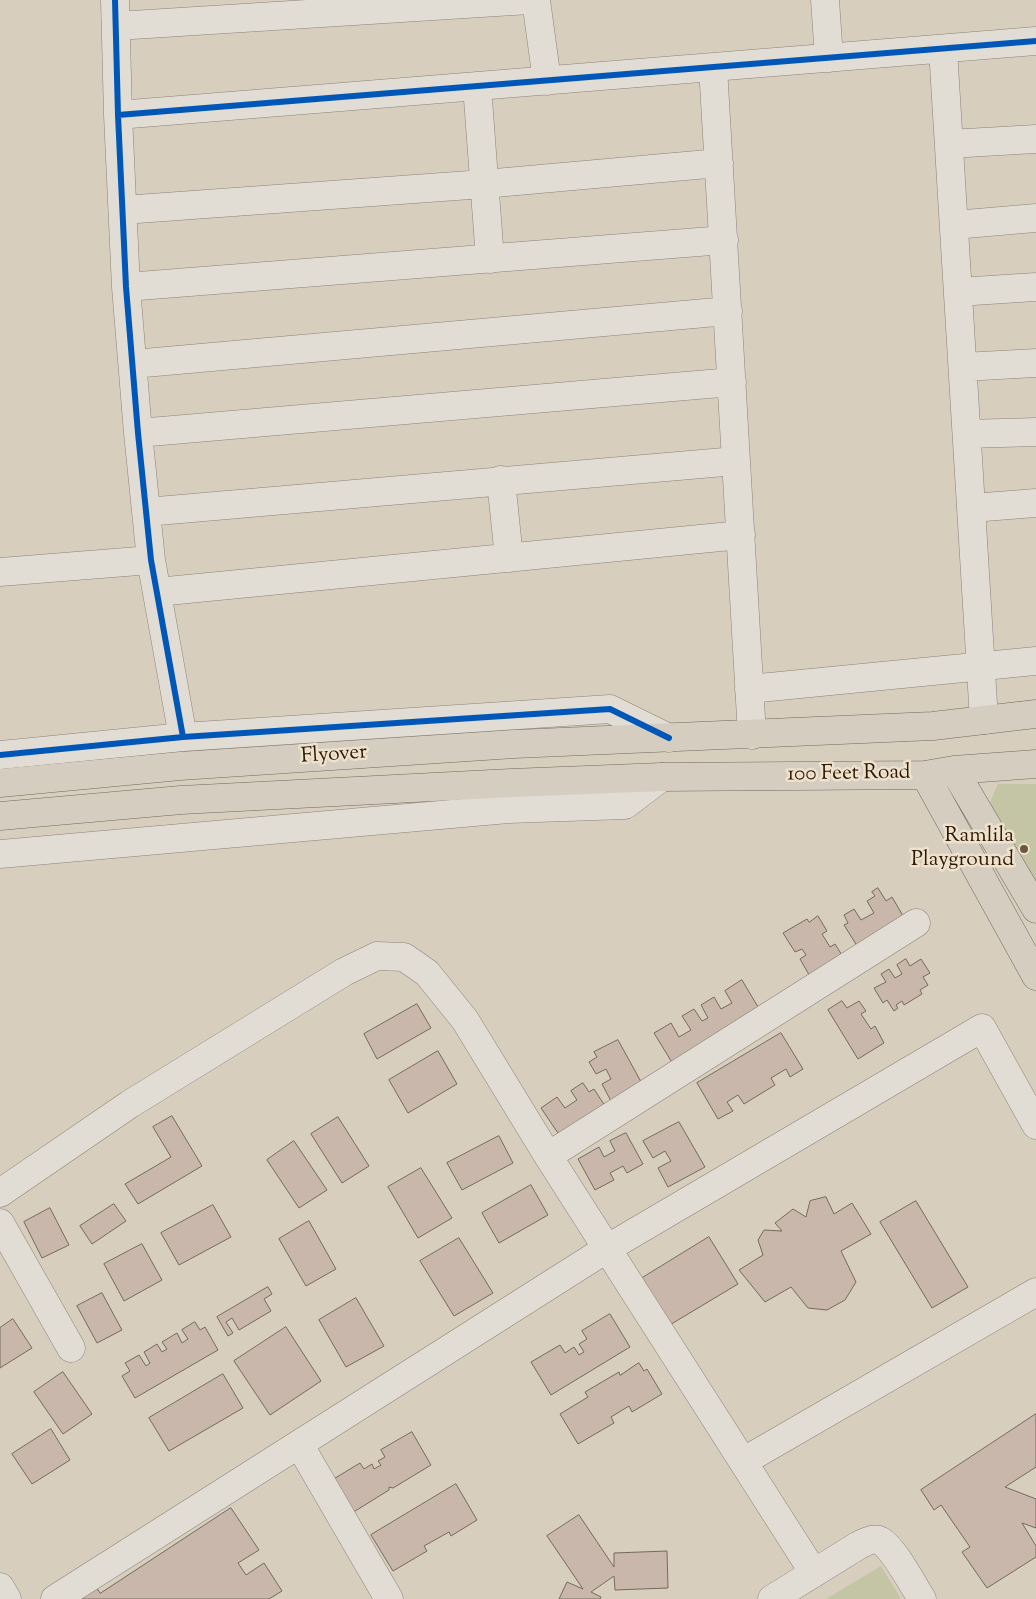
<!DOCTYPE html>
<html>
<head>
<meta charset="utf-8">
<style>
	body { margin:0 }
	canvas { display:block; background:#d8cebe }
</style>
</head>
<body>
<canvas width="1036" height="1599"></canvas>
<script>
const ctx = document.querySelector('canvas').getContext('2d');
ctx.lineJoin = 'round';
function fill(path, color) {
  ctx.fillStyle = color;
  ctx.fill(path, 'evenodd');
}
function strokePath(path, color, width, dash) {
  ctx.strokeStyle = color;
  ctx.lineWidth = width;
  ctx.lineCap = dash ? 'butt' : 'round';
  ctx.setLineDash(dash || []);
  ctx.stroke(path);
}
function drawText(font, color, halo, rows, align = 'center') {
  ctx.font = font + ' "Sorts Mill Goudy",serif';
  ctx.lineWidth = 5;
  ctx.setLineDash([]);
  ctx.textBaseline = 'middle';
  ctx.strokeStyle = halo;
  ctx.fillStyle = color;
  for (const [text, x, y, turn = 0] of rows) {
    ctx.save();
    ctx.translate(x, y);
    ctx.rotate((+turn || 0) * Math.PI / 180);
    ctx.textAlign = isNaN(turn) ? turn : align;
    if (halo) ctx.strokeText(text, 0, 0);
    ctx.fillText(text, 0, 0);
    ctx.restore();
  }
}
const green = new Path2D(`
	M998 784H1036V891L988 807Z
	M881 1566 901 1599H826Z`);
const building = new Path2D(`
	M878 888 886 901 892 897 906 921 859 949 844 925 848 923 844 915 854 909 861 920 874 913 867 901 875 896 872 892Z
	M818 916 827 931 822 934 830 947 835 944 845 960 812 980 800 959 806 955 802 949 795 952 783 933 807 919 809 922Z
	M906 959 910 966 921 959 930 973 923 977 928 985 920 990 922 994 904 1005 902 1001 896 1005 898 1008 894 1011 887 1000 883 1003 874 988 886 982 881 974 889 969 895 978 902 974 897 965Z
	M742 980 761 1012 673 1064 654 1033 671 1023 679 1037 691 1030 682 1016 694 1009 702 1021 708 1018 701 1005 714 997 721 1009 732 1003 725 991Z
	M842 1001 847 1008 859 1001 866 1011 861 1014 871 1029 875 1026 884 1043 858 1059 828 1010Z
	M417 1004 431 1028 377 1059 364 1034Z
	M781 1033 803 1069 790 1077 786 1069 771 1078 775 1085 744 1104 738 1095 727 1102 733 1111 718 1119 697 1083Z
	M618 1040 645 1089 611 1101 602 1084 611 1079 606 1069 596 1074 589 1062 597 1057 594 1052Z
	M438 1051 457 1084 408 1113 389 1080Z
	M583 1083 589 1092 594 1089 607 1109 562 1139 541 1108 557 1097 565 1108 577 1100 571 1091Z
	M172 1116 202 1166 138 1204 125 1184 171 1157 153 1127Z
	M338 1117 369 1166 342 1183 311 1134Z
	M679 1122 705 1167 668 1187 658 1168 671 1161 665 1151 653 1158 643 1141Z
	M626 1133 643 1164 627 1173 623 1166 610 1173 614 1180 595 1190 578 1159 599 1147 604 1157 615 1151 610 1141Z
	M499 1136 513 1163 462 1190 447 1163Z
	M294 1141 327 1190 299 1208 267 1160Z
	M421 1168 452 1218 418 1238 388 1187Z
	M531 1185 548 1215 499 1243 482 1213Z
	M826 1197 834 1214 852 1203 871 1234 841 1251 856 1282 845 1300 827 1310 808 1308 791 1287 765 1302 739 1270 763 1255 758 1240 764 1230 782 1231 775 1223 793 1209 806 1217 810 1201Z
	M916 1201 968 1287 932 1308 880 1222Z
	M114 1204 126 1221 92 1244 80 1226Z
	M213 1205 231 1237 179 1265 161 1233Z
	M50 1208 69 1245 42 1258 24 1222Z
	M309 1221 336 1269 306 1286 279 1239Z
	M709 1237 738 1284 668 1326 639 1280Z
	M459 1238 493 1293 454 1316 420 1261Z
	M142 1244 162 1280 124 1301 104 1264Z
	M268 1287 272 1294 264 1299 271 1311 239 1330 232 1318 226 1322 233 1333 228 1336 217 1317Z
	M102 1293 122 1330 97 1343 77 1306Z
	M356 1298 384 1346 346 1367 319 1320Z
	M610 1314 630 1347 551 1395 531 1362 560 1345 565 1353 574 1347 579 1355 584 1352 579 1344 587 1339 582 1331Z
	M13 1319 32 1348 0 1368V1328Z
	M195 1322 200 1330 205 1327 218 1350 135 1398 122 1376 130 1371 125 1363 139 1355 146 1366 150 1363 144 1352 157 1344 162 1352 167 1349 162 1342 177 1333 182 1343 188 1339 182 1330Z
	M286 1327 321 1381 270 1415 234 1361Z
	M639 1363 644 1371 647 1369 662 1394 632 1412 629 1406 611 1417 614 1423 578 1444 560 1414 588 1397 585 1392 619 1372 620 1375Z
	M63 1372 92 1414 63 1434 34 1392Z
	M223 1374 243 1408 169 1451 149 1418Z
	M1036 1414V1467L1005 1487 1036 1499V1528L1022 1523 1036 1546V1557L987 1588 962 1552 970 1547 941 1505 934 1510 921 1490Z
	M51 1429 70 1460 32 1484 12 1454Z
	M412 1432 431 1465 393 1488 389 1487V1490L352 1513 332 1480 360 1463 364 1469 372 1464 374 1469 381 1465 378 1461 385 1457 381 1450Z
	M456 1484 477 1520 451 1536 449 1532 424 1546 427 1551 393 1571 371 1535Z
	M231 1508 259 1550 238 1563 246 1575 264 1563 282 1591 269 1599H73L95 1585 100 1593Z
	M579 1515 614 1567V1553L667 1551 668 1588 615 1590 614 1576 591 1592 601 1597 600 1599H559L567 1582 583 1589 547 1536Z`);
const minor = new Path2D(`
	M115 0 118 115 126 287 138 433 151 560 183 737
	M536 0 547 81
	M825 0 829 58
	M116 26 529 0
	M943 49 984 720
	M713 67 752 735
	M477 86 490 259
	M118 115 1036 41
	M949 144 1036 139
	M123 210 484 184 719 163
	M954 225 1036 218
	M126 287 724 240
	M958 292 1036 287
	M133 364 728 311
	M963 367 1036 363
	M138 433 732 382
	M967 434 1036 432
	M501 480 509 558
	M972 508 1036 503
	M146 512 736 461
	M0 572 151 560
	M157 592 741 535
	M749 689 1036 661
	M0 755 183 737 610 709 669 738
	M0 854 508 809 625 805 662 777
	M548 1156 916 923
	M0 1193 130 1104 344 972 377 956 404 957 427 973 465 1020 548 1156 814 1573
	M0 1223 71 1348
	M299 1444 389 1599
	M744 1461 1036 1292
	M0 1587 7 1599
	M55 1599 608 1248 982 1028 1036 1125
	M772 1599 859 1545C866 1542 874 1537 881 1541 894 1549 913 1585 922 1599`);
const major = new Path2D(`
	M954 770 1036 909
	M925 775 1036 976
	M0 783 180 766 514 744 933 726 1036 714
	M0 816 181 800 511 783 662 777 925 775 954 770 1036 764`);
const cycleway = new Path2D(`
	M115 0 118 115 126 287 138 433 151 560 183 737
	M118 115 1036 41
	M0 755 183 737 610 709 669 738`);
const markers = [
	[1024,849,5,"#6b5742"]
];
const streetNames = [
	["Flyover",334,756,-4],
	["100 Feet Road",849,775,-1]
];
const poiNames = [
	["Ramlila",1014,837],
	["Playground",1014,861]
];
fill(green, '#c3c5a4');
fill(building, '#c9b7ac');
strokePath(building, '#736a5e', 1);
strokePath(minor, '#8c8377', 29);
strokePath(major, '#736a5e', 29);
strokePath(minor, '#e1dcd4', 28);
strokePath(major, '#d5cdc0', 28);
strokePath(cycleway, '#0057b8', 6);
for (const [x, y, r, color] of markers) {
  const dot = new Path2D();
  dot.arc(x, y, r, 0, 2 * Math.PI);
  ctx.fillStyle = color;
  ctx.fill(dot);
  strokePath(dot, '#ede2ce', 2);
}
drawText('21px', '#311700', '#ede2ce', streetNames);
drawText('21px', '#311700', '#ede2ce', poiNames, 'right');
</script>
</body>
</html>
